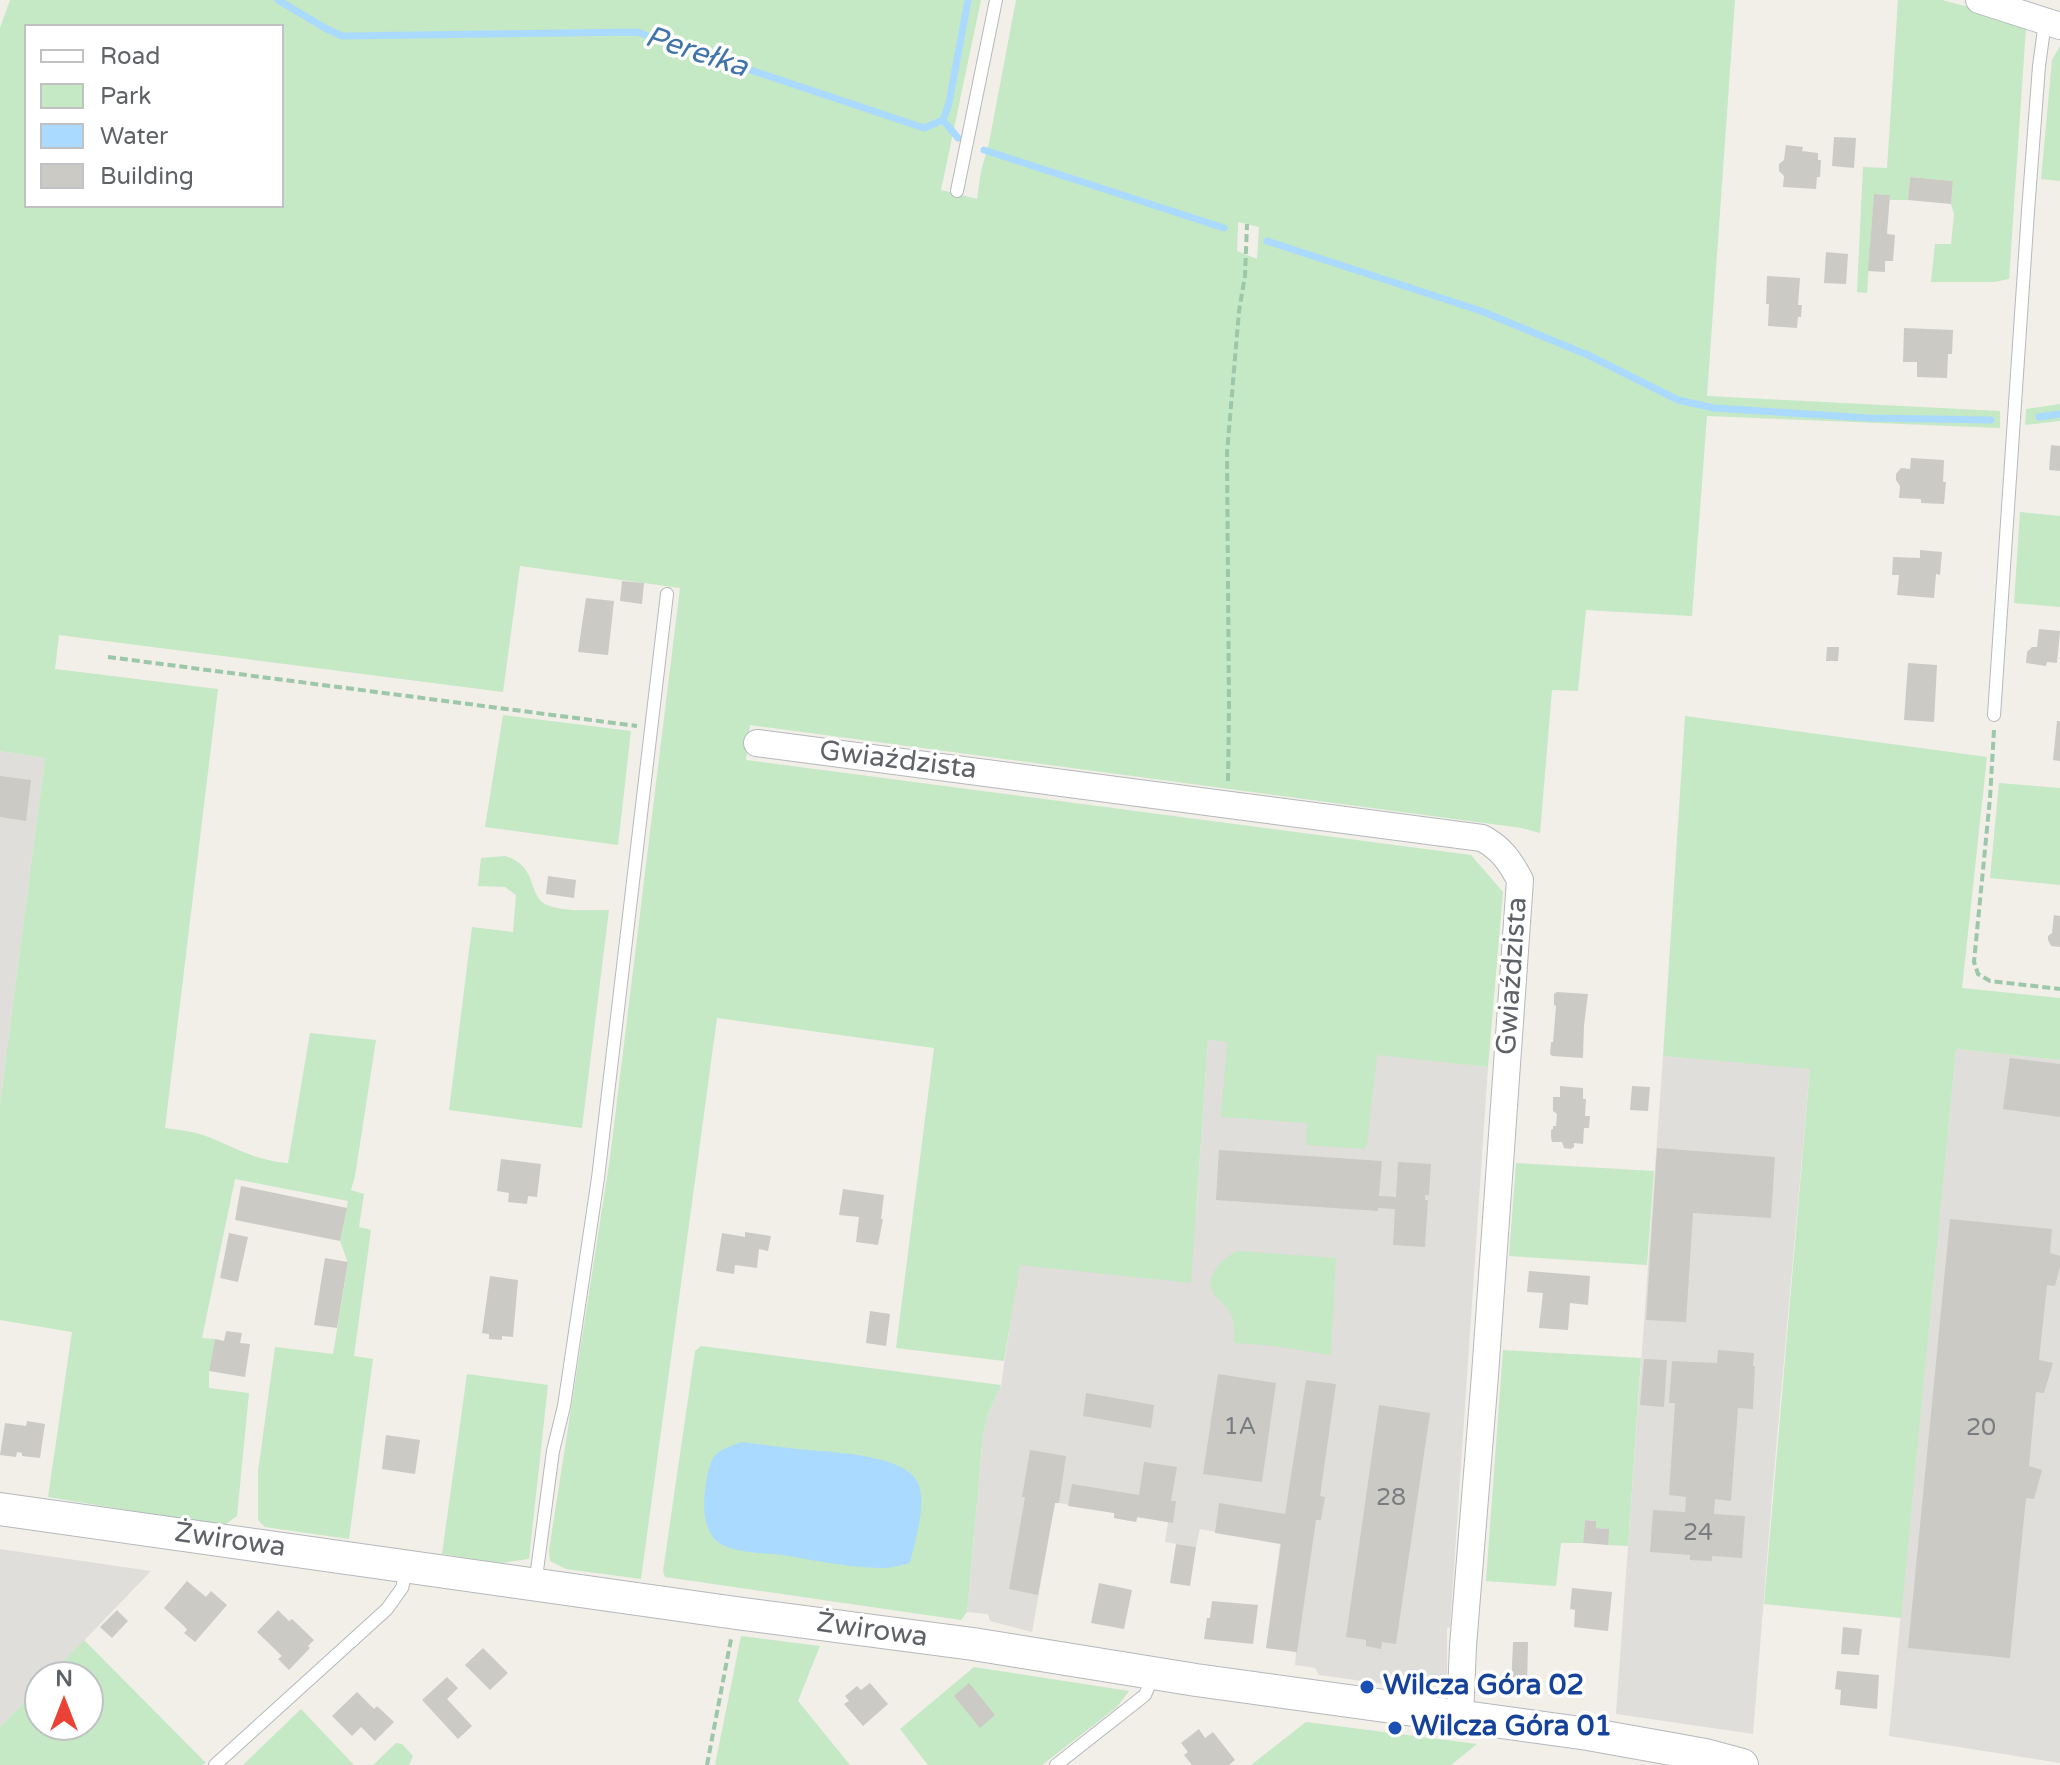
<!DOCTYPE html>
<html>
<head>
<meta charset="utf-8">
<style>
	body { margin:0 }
	#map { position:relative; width:2060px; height:1765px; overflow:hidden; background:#f1efe8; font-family:"Varela Round",sans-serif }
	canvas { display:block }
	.legend { position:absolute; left:24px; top:24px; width:260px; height:184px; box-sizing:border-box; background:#fff; border:2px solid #bfc1c3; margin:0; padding:10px 14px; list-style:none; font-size:24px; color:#5f6368 }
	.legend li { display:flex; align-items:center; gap:16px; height:40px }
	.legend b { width:40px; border:2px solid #bfc1c3 }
	.north { position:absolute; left:24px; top:1661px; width:80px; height:80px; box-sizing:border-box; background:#fff; border:2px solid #bfc1c3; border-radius:50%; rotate:0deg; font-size:22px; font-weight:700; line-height:32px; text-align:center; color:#5f6368 }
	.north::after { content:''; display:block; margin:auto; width:28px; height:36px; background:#ea4335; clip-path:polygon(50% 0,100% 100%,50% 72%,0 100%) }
</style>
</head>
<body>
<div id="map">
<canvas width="2060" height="1765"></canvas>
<ul class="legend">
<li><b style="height:10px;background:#fff"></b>Road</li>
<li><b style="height:22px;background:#c5e8c5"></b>Park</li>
<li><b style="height:22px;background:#aadaff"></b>Water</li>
<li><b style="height:22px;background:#cccac5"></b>Building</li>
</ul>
<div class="north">N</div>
</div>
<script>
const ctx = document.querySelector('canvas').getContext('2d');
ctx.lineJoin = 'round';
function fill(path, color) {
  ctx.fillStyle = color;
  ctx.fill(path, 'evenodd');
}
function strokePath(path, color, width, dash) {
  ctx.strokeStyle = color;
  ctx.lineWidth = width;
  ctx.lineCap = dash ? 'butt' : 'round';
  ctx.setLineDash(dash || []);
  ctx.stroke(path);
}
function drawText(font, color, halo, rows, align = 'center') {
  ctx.font = font + ' "Varela Round",sans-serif';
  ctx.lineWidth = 7;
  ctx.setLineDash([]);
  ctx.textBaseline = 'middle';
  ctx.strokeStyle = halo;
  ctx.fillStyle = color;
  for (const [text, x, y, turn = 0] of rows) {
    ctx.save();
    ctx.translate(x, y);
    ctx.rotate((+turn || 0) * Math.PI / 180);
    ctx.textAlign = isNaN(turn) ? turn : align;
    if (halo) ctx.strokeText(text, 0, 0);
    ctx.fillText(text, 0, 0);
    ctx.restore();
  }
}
const industrial = new Path2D(`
	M0 751 45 758 0 1104Z
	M1208 1040 1377 1054 1488 1067 1450 1627 1447 1628V1673L1435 1691 1319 1675 1315 1668 1295 1665 1296 1652 1266 1648 1280 1544 1200 1529 1196 1547 1165 1542 1168 1522 1138 1517 1136 1522 1114 1518V1513L1059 1503H1055L1032 1632 990 1621 988 1614 967 1612 983 1435 988 1414 1001 1385 1019 1265 1196 1213Z
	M1956 1049 2060 1060V1763L1889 1736Z
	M1663 1056 1810 1068 1774 1472 1753 1734 1616 1714Z
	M0 1549 151 1571 49 1677H40V1686L0 1727Z`);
const green = new Path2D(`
	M10 0H981L941 190 977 199 981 171 989 143 1016 0H1735L1707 396 2000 411V428L1707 416 1692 616 1586 610 1578 691 1552 690 1540 833 1522 828 750 725 746 760 1471 855 1503 892 1488 1067 1377 1055 1367 1145 1364 1149 1306 1145 1307 1123 1221 1117 1227 1042 1208 1040 1191 1283 1020 1265 1004 1361 896 1348 934 1048 717 1018 641 1579 566 1569 550 1561 549 1550 610 1158 680 588 520 566 503 692 59 635 55 669 218 689 165 1128C177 1130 191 1131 203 1135 233 1146 255 1161 288 1163L310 1033 376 1040 355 1176 351 1190 364 1194 359 1227 371 1230 354 1356 373 1359 349 1539 265 1527 258 1520V1472L275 1347 333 1354 348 1263 340 1241 348 1201 235 1179 202 1338 215 1339 209 1371V1388L249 1393 237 1516 223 1526 48 1497 72 1332 0 1320V1104L45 758 0 751V28ZM26 26H282V206H26ZM1238 222 1259 227 1257 259 1237 251Z
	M1898 0H1942L2021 21 2026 28 2009 279 1994 282H1931L1935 244H1951L1954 214 1951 204 1953 181 1910 177 1908 200H1890V195L1874 194 1867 293 1857 292 1863 167 1887 168Z
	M2060 46V181L2041 179 2052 60Z
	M2060 404V421L2025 425 2026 409Z
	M2020 512 2060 516V607L2014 603Z
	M503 715 631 731 618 845 485 827Z
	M1685 716 1987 757 1962 988 2060 998V1060L1956 1049 1901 1618 1764 1604 1810 1069 1663 1056Z
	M1999 783 2060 788V885L1990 878Z
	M505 856C541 867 525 898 550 906 568 912 591 910 609 910L582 1128 449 1110 472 927 513 932 516 895 505 887 478 886 481 858Z
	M1516 1163 1654 1171 1647 1265 1509 1256Z
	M1237 1251 1336 1258 1331 1355 1274 1346 1234 1343C1235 1331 1235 1321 1229 1311 1226 1305 1221 1302 1216 1297 1201 1279 1221 1259 1237 1251Z
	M701 1346 1001 1385 988 1414 983 1435 967 1612 961 1620 665 1577 663 1571 695 1351Z
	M1503 1350 1641 1358 1628 1546 1608 1545V1529L1596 1528V1521L1585 1520 1583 1543H1561L1556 1586 1486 1581Z
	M467 1374 548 1385 529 1559 500 1563 442 1554Z
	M741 1636 820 1646 798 1701 850 1765H715Z
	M84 1640 206 1763 202 1765H0V1727L40 1686V1725H88V1677H49Z
	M974 1667 1129 1691 1117 1707 1042 1765H928L900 1729Z
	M301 1709 354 1765H243Z
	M1306 1722 1477 1744 1451 1765H1251Z
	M396 1743 402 1744 413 1756 409 1765H373Z`);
const water = new Path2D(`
	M741 1442C760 1444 778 1447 797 1449 825 1452 905 1453 918 1483 927 1504 915 1542 910 1563 902 1565 895 1567 886 1568 852 1568 817 1561 783 1555 766 1553 731 1553 718 1542 702 1529 703 1502 706 1484 711 1454 713 1453 741 1442Z`);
const stream = new Path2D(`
	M278 0 325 28 342 36 637 32 924 128 943 120 949 103 968 0
	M943 120 958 138
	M984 150 1224 228
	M1267 241 1481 311 1588 355 1678 400 1714 408 1868 418 1991 420
	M2039 417 2060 414`);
const building = new Path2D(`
	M1834 137 1856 138 1854 168 1832 166Z
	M1786 145 1803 147 1802 151 1818 153V160H1821L1820 177H1817L1816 189 1783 187 1784 176 1779 171V164L1784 160Z
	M1910 177 1953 181 1951 204 1908 200Z
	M1874 194 1890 195 1887 234 1895 235 1893 261H1885V272L1868 271Z
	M1826 252 1848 254 1846 284 1824 283Z
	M1767 276 1800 278 1798 305H1802L1801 317H1798L1797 328 1768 326 1769 304H1766Z
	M1904 328 1953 330 1952 354H1948L1947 378 1917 377V362H1903Z
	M2051 445 2060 446V471L2049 470Z
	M1911 458 1944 460 1943 482H1946L1944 504 1921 503V499L1899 498 1900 486 1896 480V474L1901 468 1910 469Z
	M1920 550 1942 552 1940 575 1936 574 1934 598 1897 595 1899 575H1892L1893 557 1920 558Z
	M622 581 644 583 642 604 620 601Z
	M586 598 614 601 608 655 578 652Z
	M2039 629 2060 631 2057 663 2047 662 2046 666 2026 663 2027 652 2032 647H2037Z
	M1827 647H1839L1838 661H1826Z
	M1908 663 1937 665 1934 722 1904 720Z
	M2057 721H2060V761L2053 760Z
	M0 776 31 780 26 821 0 817Z
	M548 876 576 880 574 898 546 894Z
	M2054 915 2060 916V947L2051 946 2048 940V936L2052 933Z
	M1557 992 1588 994 1584 1025 1583 1058 1552 1056 1550 1054 1551 1042H1553L1556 1006 1554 1005V994Z
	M2010 1058 2060 1064V1117L2003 1109Z
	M1560 1086 1583 1088V1099H1586L1585 1116H1590L1589 1128H1584L1583 1144 1574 1143V1147L1571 1149 1564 1148 1562 1142H1552L1551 1137V1130L1553 1129V1126H1556L1557 1114 1553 1111V1097H1560Z
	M1632 1086 1650 1087 1648 1111 1630 1110Z
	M1657 1148 1775 1157 1771 1218 1693 1213 1686 1322 1646 1320Z
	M1219 1150 1382 1161 1379 1196 1396 1197 1398 1162 1431 1164 1429 1195H1425V1200H1428L1425 1247 1393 1245 1395 1209 1378 1208V1211L1216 1200Z
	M501 1159 541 1164 537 1197 528 1196 527 1204 508 1202 509 1193 497 1191Z
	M241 1186 347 1208 340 1241 235 1220Z
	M843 1189 884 1195 881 1219H883L878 1245 856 1242 859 1217 839 1215Z
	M1950 1219 2052 1229 2050 1253 2060 1256V1267L2055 1286 2047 1285 2039 1360 2053 1363 2044 1393 2036 1392 2029 1466 2042 1470 2034 1499 2026 1498 2010 1658 1908 1648Z
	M745 1232 771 1236 768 1251 759 1249 757 1268 735 1265 734 1274 716 1271 722 1233 745 1237Z
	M229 1233 248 1237 238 1282 220 1278Z
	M325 1258 348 1262 337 1328 314 1325Z
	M1529 1271 1590 1276 1588 1305 1570 1303 1568 1330 1539 1328 1543 1293 1527 1292Z
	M490 1276 518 1280 513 1337 502 1336V1340L489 1339V1334L482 1333Z
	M870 1311 890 1314 886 1346 866 1343Z
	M226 1331 242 1333 240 1343 250 1344 245 1377 209 1371 215 1339 224 1341Z
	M1718 1350 1754 1353 1753 1366H1755L1753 1409 1738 1408 1731 1501 1715 1499 1714 1514 1745 1516 1742 1558 1712 1556V1561L1690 1560V1555L1650 1552 1653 1510 1685 1512 1686 1497 1669 1495 1675 1403H1669L1672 1361 1717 1363Z
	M1644 1359 1667 1360 1664 1407 1640 1405Z
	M1218 1374 1276 1383 1262 1482 1203 1474Z
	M1306 1380 1336 1384 1320 1496 1325 1497 1321 1520H1316L1297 1652 1266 1648 1281 1544 1215 1533 1219 1503 1285 1514Z
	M1086 1393 1154 1405 1151 1428 1083 1416Z
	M1379 1405 1430 1413 1396 1644 1382 1642 1381 1649 1366 1646V1640L1346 1637Z
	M27 1421 45 1424 40 1458 22 1456V1453L17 1452 16 1457 0 1455 5 1423 26 1426Z
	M386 1435 420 1440 415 1474 382 1469Z
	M1030 1450 1066 1456 1059 1503H1055L1038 1595 1009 1589 1025 1497H1022Z
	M1144 1462 1177 1467 1171 1501H1176L1173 1523 1137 1517 1136 1522 1114 1518V1513L1068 1506 1072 1484 1139 1495Z
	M1585 1520 1596 1521V1528L1609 1529 1608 1545 1583 1543Z
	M1176 1544 1196 1547 1190 1586 1170 1583Z
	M187 1581 206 1597 211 1591 227 1605 195 1642 184 1633 187 1630 184 1626 164 1608Z
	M1099 1583 1132 1590 1124 1629 1091 1623Z
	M1572 1588 1612 1592 1608 1631 1574 1627 1575 1610 1570 1609Z
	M1212 1601 1258 1605 1253 1644 1204 1639 1207 1618H1210Z
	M117 1610 128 1621 112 1638 100 1627Z
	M278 1610 289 1621 292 1619 314 1640 308 1646 310 1648 289 1670 278 1659 282 1656 257 1632Z
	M1843 1627 1862 1629 1859 1655 1841 1654Z
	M1513 1642H1528L1527 1689H1511Z
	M483 1648 508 1673 490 1690 465 1665Z
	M1837 1671 1879 1675 1877 1709 1840 1705 1841 1690 1835 1689Z
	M447 1677 458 1688 447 1699 472 1726 458 1739 422 1700Z
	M870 1683 888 1704 863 1726 844 1704 849 1701 845 1696 857 1686 861 1690Z
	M969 1683 995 1715 980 1728 954 1696Z
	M357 1692 374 1709 377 1706 394 1722 375 1741 361 1727 352 1736 332 1716Z
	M1199 1729 1205 1738 1213 1732 1235 1760 1229 1765H1192L1184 1755 1188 1752 1181 1743Z`);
const path = new Path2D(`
	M108 657 637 726
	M1994 730 1990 798 1974 962 1978 974 1990 981 2060 989
	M1228 781 1229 708 1227 453 1239 311 1245 276 1247 224
	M707 1765 731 1639`);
const service = new Path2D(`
	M957 191 996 0
	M1994 715 2028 211 2039 66 2045 22
	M535 1585 553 1451 564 1406 598 1178 667 594
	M215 1765 387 1609 402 1588 407 1569
	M1056 1765 1145 1695 1153 1676`);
const minor = new Path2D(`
	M1979 0 2060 26
	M757 743 1482 838C1501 848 1510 861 1520 880L1485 1375 1463 1646 1460 1717`);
const tertiary = new Path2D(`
	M0 1509 736 1613 973 1644 1196 1680 1588 1734 1705 1755 1742 1765`);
const markers = [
	[1367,1687,8,"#1a4fb4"],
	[1395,1728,8,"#1a4fb4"]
];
const numberNames = [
	["1A",1240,1428],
	["20",1981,1429],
	["28",1391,1499],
	["24",1698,1534]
];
const streetNames = [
	["Gwiaździsta",898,761,7],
	["Gwiaździsta",1513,976,-86],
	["Żwirowa",230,1541,8],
	["Żwirowa",872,1631,8]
];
const transitNames = [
	["Wilcza Góra 02",1383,1687],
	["Wilcza Góra 01",1411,1728]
];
const waterNames = [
	["Perełka",696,53,18]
];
fill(industrial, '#e0deda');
fill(green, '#c5e8c5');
fill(water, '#aadaff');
strokePath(stream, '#aadaff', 7);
fill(building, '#cccac5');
strokePath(service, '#b5b8bc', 14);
strokePath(minor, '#b5b8bc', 28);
strokePath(tertiary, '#b5b8bc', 34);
strokePath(path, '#9cc7a9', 4, [8, 4]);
strokePath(service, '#fff', 12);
strokePath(minor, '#fff', 26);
strokePath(tertiary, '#fff', 32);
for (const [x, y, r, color] of markers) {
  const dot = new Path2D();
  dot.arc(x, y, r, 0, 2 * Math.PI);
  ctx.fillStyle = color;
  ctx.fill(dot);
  strokePath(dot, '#fff', 3);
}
drawText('24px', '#7a7d7f', null, numberNames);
drawText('28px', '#5f6368', '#fff', streetNames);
drawText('bold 28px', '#164399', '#fff', transitNames, 'left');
drawText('italic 30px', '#4174aa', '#fff', waterNames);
</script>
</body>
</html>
